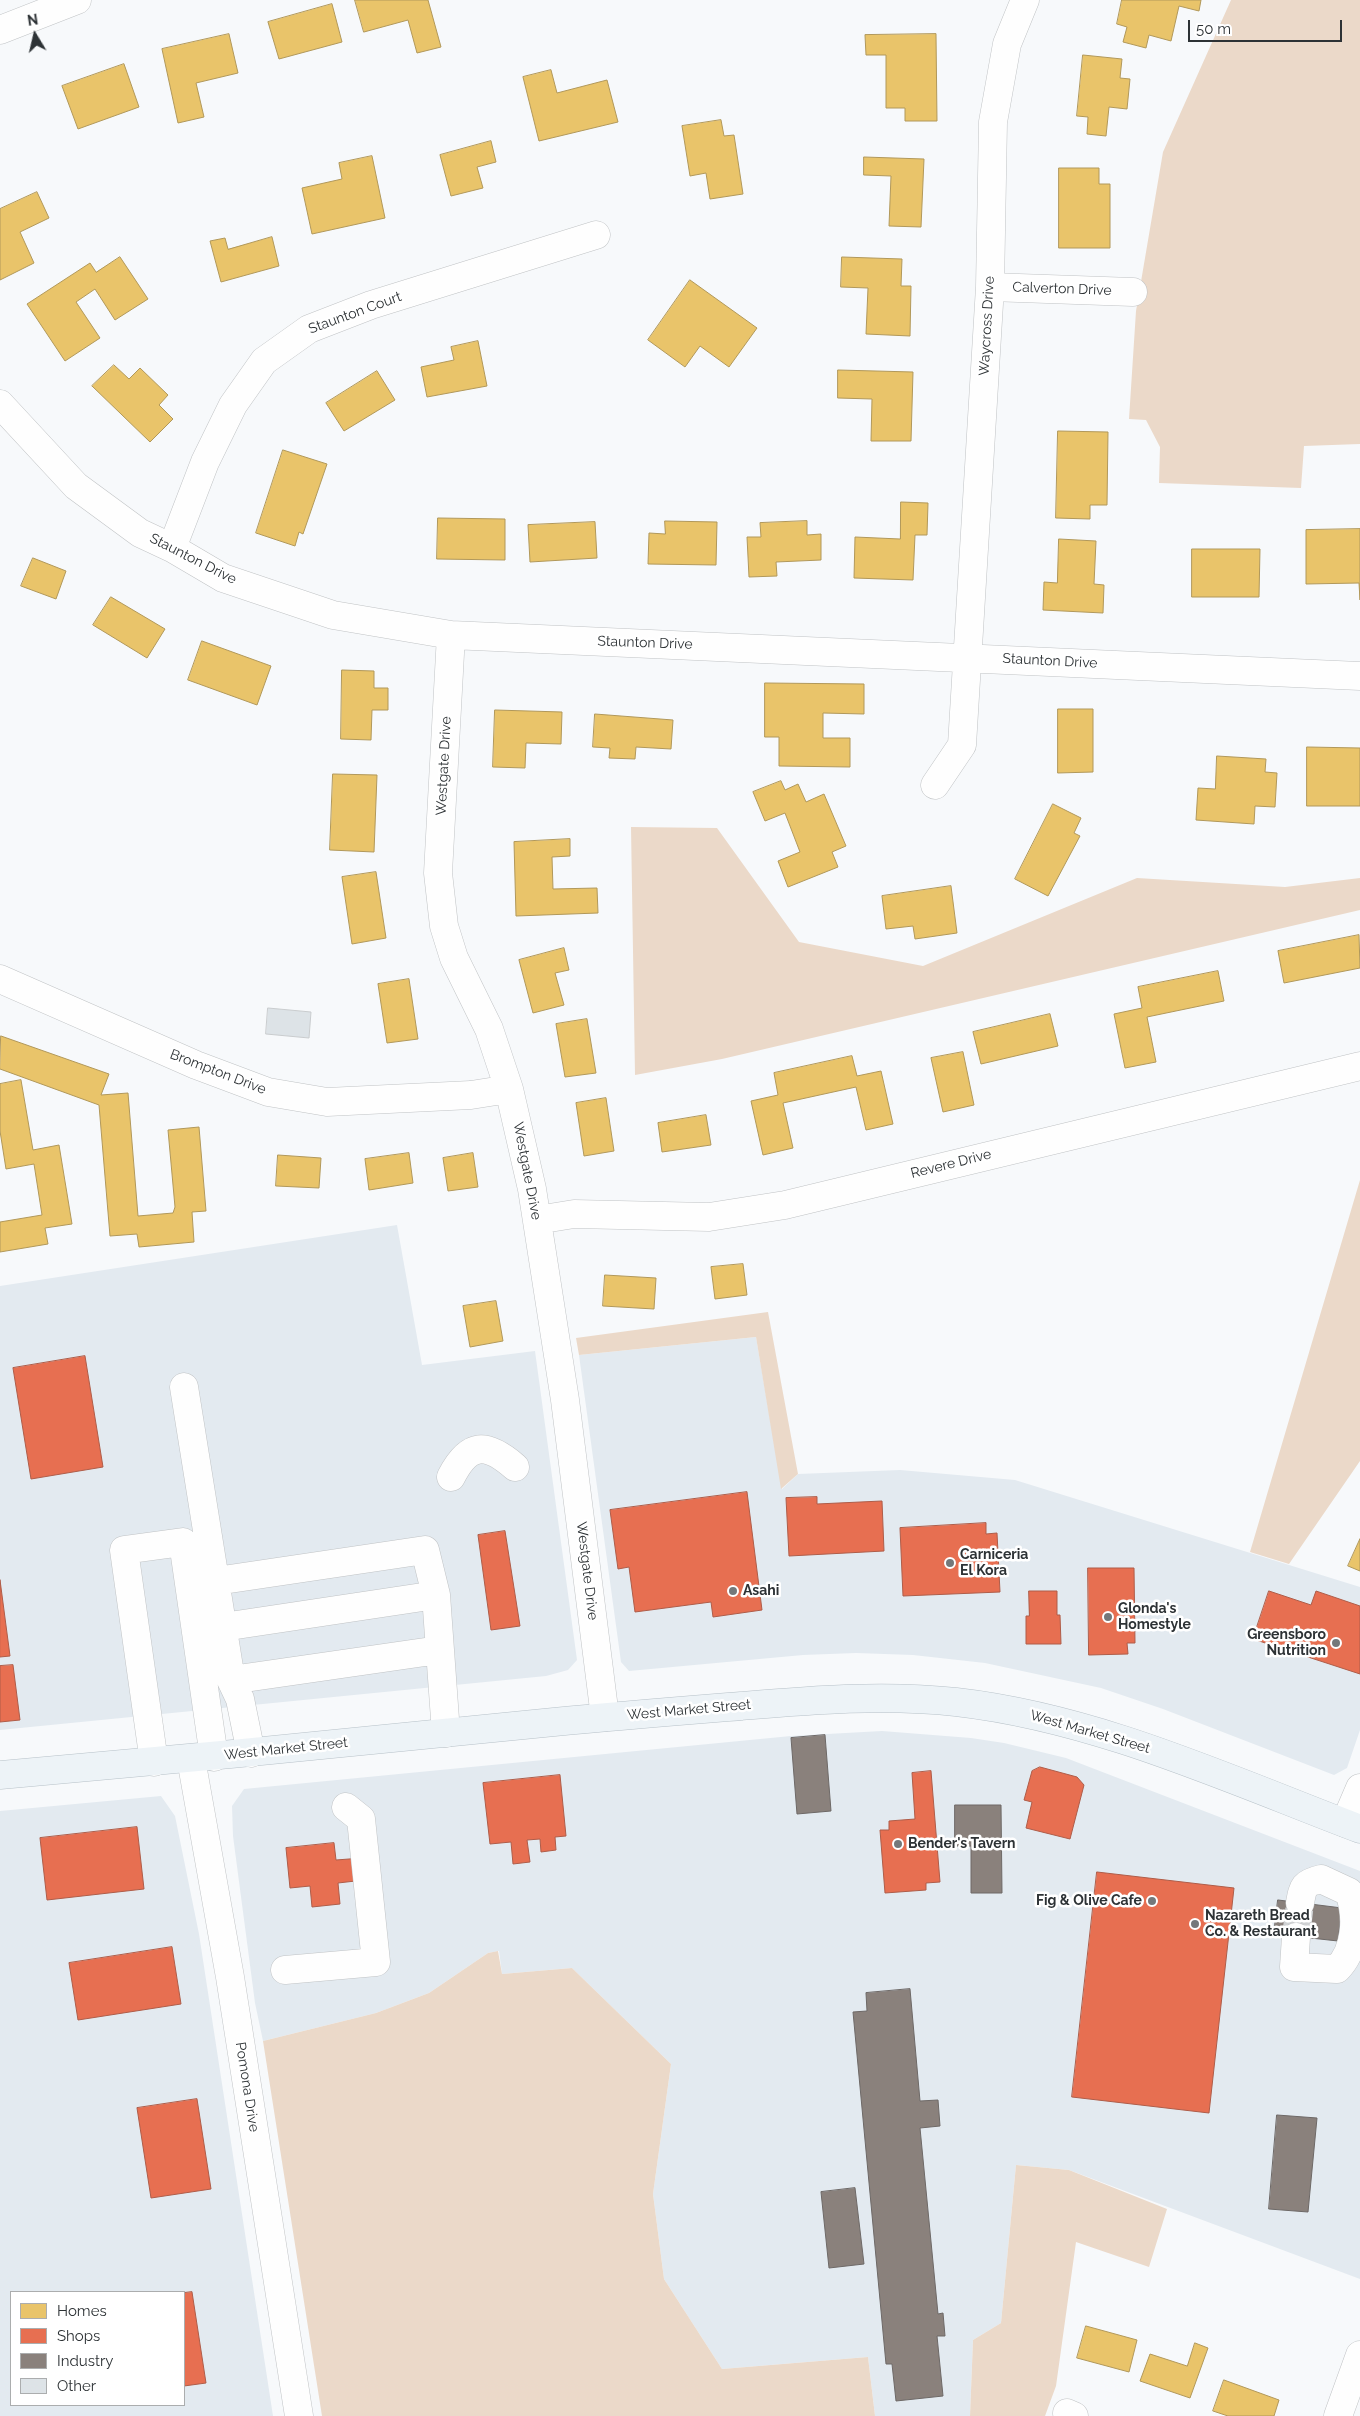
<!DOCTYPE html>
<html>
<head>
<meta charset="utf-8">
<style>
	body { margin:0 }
	#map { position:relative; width:1360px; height:2416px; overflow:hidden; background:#f7f9fb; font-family:Raleway,sans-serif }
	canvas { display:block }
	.legend { position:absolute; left:10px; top:2291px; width:175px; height:115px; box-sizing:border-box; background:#fff; border:1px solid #abadae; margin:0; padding:6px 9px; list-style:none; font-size:15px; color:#2d3235 }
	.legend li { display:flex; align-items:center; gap:10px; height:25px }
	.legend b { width:25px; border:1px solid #abadae }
	.north { position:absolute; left:10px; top:10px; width:50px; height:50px; -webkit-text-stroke:4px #fff; paint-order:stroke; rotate:351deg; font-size:14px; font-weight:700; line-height:20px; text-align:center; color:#2d3235 }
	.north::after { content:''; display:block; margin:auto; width:18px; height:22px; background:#2d3235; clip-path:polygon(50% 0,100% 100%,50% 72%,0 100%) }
	.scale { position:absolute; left:1188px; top:20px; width:154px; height:22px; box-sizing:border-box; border:2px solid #2d3235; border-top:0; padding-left:6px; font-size:15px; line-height:18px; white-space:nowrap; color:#2d3235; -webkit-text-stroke:4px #fff; paint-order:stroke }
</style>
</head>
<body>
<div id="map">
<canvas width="1360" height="2416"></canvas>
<ul class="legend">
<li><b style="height:14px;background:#e9c46a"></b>Homes</li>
<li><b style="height:14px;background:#e76f51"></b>Shops</li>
<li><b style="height:14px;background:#8a817c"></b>Industry</li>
<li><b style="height:14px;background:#dde3e7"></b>Other</li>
</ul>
<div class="north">N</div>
<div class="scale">50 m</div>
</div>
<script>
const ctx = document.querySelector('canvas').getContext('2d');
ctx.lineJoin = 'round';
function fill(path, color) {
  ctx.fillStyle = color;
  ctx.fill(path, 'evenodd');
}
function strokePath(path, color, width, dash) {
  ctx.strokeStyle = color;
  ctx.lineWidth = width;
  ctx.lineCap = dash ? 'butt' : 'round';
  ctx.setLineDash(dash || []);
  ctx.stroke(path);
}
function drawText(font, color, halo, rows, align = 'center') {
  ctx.font = font + ' Raleway,sans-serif';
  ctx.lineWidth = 5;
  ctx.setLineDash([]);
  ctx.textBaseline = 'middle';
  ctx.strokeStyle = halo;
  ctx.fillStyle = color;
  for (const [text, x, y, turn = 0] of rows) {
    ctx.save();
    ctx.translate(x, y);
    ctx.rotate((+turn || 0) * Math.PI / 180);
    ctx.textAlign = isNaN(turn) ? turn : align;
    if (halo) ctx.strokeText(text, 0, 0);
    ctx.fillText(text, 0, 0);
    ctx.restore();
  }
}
const built = new Path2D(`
	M397 1225 422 1365 535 1351 577 1660 568 1670 546 1676 0 1730V1286Z
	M756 1337 782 1489 798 1474 900 1470 1015 1480 1360 1587V1730L1347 1768 1334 1775 1163 1709 1101 1688 985 1663 913 1655 856 1653 803 1655 629 1671 621 1662 579 1355Z
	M882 1731 971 1738 1004 1743 1066 1758 1360 1871V2279L1069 2170 1016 2165 1001 2323 973 2340 970 2416H875L868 2357 722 2369 664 2279 653 2194 671 2064 572 1968 502 1974 499 1951 488 1953 429 1993 376 2013 263 2041 255 2003 233 1836 232 1806 244 1789 791 1736Z
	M161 1796 175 1816 199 1934 273 2416H0V1811ZM11 2292H184V2405H11Z`);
const green = new Path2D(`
	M1231 0H1360V444L1304 446 1301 488 1159 483 1160 447 1146 420 1129 419 1136 311 1163 152Z
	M631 827 717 828 799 942 923 966 1137 878 1285 887 1360 878V910L722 1059 635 1075Z
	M1360 1180V1461L1289 1564 1250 1552Z
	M768 1312 798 1474 781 1489 756 1337 579 1355 576 1338Z
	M498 1951 502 1974 572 1968 671 2064 653 2194 664 2279 722 2369 868 2357 875 2416H322L263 2041 376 2013 429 1993 488 1953Z
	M1016 2165 1069 2170 1167 2209 1149 2267 1076 2242 1056 2386 1045 2416H970L973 2340 1001 2323Z`);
const homes = new Path2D(`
	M355 0H428L441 47 417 53 408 20 364 32Z
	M1122 0H1201L1199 11 1179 6 1171 41 1149 35 1146 48 1123 42 1127 27 1117 24Z
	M332 4 342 42 279 59 268 22Z
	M229 34 238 73 196 83 204 117 178 123 162 49Z
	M936 34 937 121H905V108H886V55H866L865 35Z
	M1083 55 1122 59 1120 78 1130 79 1127 109 1109 107 1106 136 1087 134 1088 117 1077 116Z
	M124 64 139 107 78 129 62 86Z
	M551 70 557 93 607 80 618 122 539 141 523 77Z
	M721 120 724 136 734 135 743 194 710 199 706 173 690 176 682 126Z
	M491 141 496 162 477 167 483 188 451 196 440 155Z
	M372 156 385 218 312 234 302 188 342 179 339 163Z
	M864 157 924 159 921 227 889 226 891 176 864 175Z
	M1059 168H1099V184H1110V248H1059Z
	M37 192 49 218 20 232 34 263 0 280V209Z
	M272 237 279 266 221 282 210 241 225 238 228 249Z
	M120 257 148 299 115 320 95 289 76 302 100 338 65 361 27 304 90 263 96 272Z
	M842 257 902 259 901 286H911L910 336 866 334 868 288 841 287Z
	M690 280 757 328 729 367 700 346 685 367 648 340Z
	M478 341 487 386 427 397 421 367 454 360 451 347Z
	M114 365 129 379 140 368 168 395 159 405 173 419 150 442 92 386Z
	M838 370 913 372 911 441H871L872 399 838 398Z
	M377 371 395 400 344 431 326 403Z
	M1058 431 1108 432 1107 505H1090V519L1056 518Z
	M283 450 327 464 303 534 299 532 295 546 256 533Z
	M901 502 928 503 927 535H915L913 580 854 578 855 537 900 539Z
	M438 518 505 519V560L437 559Z
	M665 521 717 522 716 565 648 564 649 533 665 534Z
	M807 521V535L821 534V560L776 562 777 576 749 577 747 537H761L760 523Z
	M595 522 597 558 530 562 528 525Z
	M1360 529V600L1359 583 1306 584V530Z
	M1059 539 1096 541 1094 584 1104 585 1103 613 1043 610 1044 582 1057 583Z
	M1192 549H1260L1259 597H1192Z
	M33 558 66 571 56 599 21 586Z
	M111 597 165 629 147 658 93 625Z
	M202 641 271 666 257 705 188 680Z
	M342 670 374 671V688H388V710H372L371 740 341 739Z
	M765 683 864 684V714L823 713V738H850V767L779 766V737H765Z
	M1058 709H1093V772L1058 773Z
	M495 710 562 712 561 744 526 743 525 768 493 767Z
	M595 714 673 720 671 749 636 747 635 759 609 758 610 748 593 747Z
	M1307 747 1360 748V806H1307Z
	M1217 756 1266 759 1265 772 1277 773 1275 807 1255 806 1254 824 1196 820 1198 788 1215 789Z
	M333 774 377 775 374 852 330 850Z
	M781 781 785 790 798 784 806 802 824 794 846 846 832 852 838 867 788 887 778 861 800 852 785 813 765 821 753 792Z
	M1053 804 1081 818 1074 833 1080 836 1048 896 1015 879Z
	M570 839V856L552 857 553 889 597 888 598 913 516 916 514 842Z
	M376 872 386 938 352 944 342 877Z
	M951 886 957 933 915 939 913 926 886 929 882 896Z
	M1359 935 1360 968 1284 983 1278 951Z
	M564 948 569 970 555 973 564 1005 533 1013 519 960Z
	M1218 971 1224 1001 1147 1017 1156 1062 1125 1068 1114 1014 1142 1008 1138 987Z
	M409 979 418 1039 387 1043 378 984Z
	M1050 1014 1058 1046 981 1064 973 1032Z
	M587 1019 596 1073 565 1077 556 1024Z
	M1 1036 109 1074 101 1095 128 1093 138 1216 173 1213 175 1207 168 1130 199 1127 206 1211 192 1212 194 1242 139 1247 137 1234 110 1236 99 1105 0 1069Z
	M963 1052 974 1105 943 1112 931 1058Z
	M852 1056 857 1076 881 1071 893 1124 866 1130 856 1087 783 1103 793 1148 763 1155 751 1101 778 1095 774 1073Z
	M21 1080 33 1150 59 1145 72 1224 45 1228 48 1244 0 1252V1222L42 1215 34 1164 6 1169 0 1131V1084Z
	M606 1098 614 1151 584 1156 576 1103Z
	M706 1115 711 1145 662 1152 658 1123Z
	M409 1153 413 1183 369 1190 365 1159Z
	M473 1153 478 1187 448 1191 443 1158Z
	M278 1155 321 1158 319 1188 276 1186Z
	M743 1264 747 1295 715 1299 711 1267Z
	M605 1275 656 1278 654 1309 603 1306Z
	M496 1301 503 1341 470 1347 463 1306Z
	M1360 1539V1571L1348 1566Z
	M1086 2326 1137 2340 1129 2372 1077 2358Z
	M1195 2343 1208 2348 1190 2398 1140 2381 1150 2354 1187 2366Z
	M1224 2380 1279 2400 1274 2416H1228L1213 2411Z`);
const shops = new Path2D(`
	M85 1356 103 1467 31 1479 13 1368Z
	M747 1492 762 1610 713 1617 711 1602 635 1612 629 1567 618 1569 610 1510Z
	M817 1497V1504L882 1501 884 1551 789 1556 786 1498Z
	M986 1523V1534L997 1533 1000 1592 903 1596 900 1528Z
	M505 1531 520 1626 491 1630 478 1535Z
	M1088 1568H1134L1135 1643H1127L1128 1654 1089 1655Z
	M0 1580 10 1656 0 1657Z
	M1029 1591H1057V1615H1060L1061 1644H1026V1616H1029Z
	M1269 1591 1311 1605 1316 1591 1360 1606V1674L1253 1639Z
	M13 1665 20 1720 0 1722V1666Z
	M1040 1767 1077 1777 1084 1785 1070 1839 1026 1828 1032 1802 1024 1800 1032 1771Z
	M931 1771 940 1882 926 1883V1890L885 1893 880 1830H889V1821L915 1819 912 1773Z
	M560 1775 566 1836 555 1837 556 1850 541 1852 540 1839 527 1840 530 1862 513 1864 511 1842 490 1844 483 1783Z
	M137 1827 144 1889 47 1900 40 1838Z
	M334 1843 336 1860 362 1858 364 1880 338 1883 340 1904 312 1907 310 1886 290 1888 286 1848Z
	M1097 1872 1234 1888 1209 2113 1072 2097Z
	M172 1947 181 2004 78 2020 69 1963Z
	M197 2099 211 2189 151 2198 137 2108Z
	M192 2292 206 2383 184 2386V2293Z`);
const industry = new Path2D(`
	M825 1735 831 1811 797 1814 791 1738Z
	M955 1805H1001L1002 1893H971V1846H955Z
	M1278 1900 1342 1908 1338 1941 1274 1934Z
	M910 1989 920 2101 938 2100 940 2126 920 2128 938 2314 943 2313 945 2336H937L943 2396 896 2401 892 2364H886L853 2012 867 2011 866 1993Z
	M1277 2115 1317 2118 1308 2212 1269 2209Z
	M855 2188 864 2264 829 2268 821 2192Z`);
const building = new Path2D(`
	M268 1008 311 1012 309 1038 266 1034Z`);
const minorTunnel = new Path2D(`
	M1296 1937 1300 1903`);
const minor = new Path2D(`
	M0 30 77 0
	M990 287 1133 292
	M0 404 76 486 140 533 172 548 223 578 333 615 451 635 1360 676
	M172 548 205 462 233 405 264 361 309 329 371 305 596 235
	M451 635 438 873 444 926 454 958 489 1029 509 1089 532 1189 565 1400 605 1717
	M935 785 962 745 990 287 993 122 1007 44 1025 0
	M0 979 196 1065 268 1092 327 1102 471 1095 509 1089
	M537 1220 574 1214 709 1217 785 1205 1360 1066
	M184 1387 231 1680 240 1699 251 1753
	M451 1477C469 1442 486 1442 515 1467
	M216 1581 425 1550 436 1595 446 1733
	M223 1627 436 1595
	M231 1680 439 1650
	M191 1759 230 1977 299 2416
	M154 1762 124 1550 183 1542 214 1757
	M1345 1823 1360 1788
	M1296 1937 1294 1967 1337 1969C1356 1950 1358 1917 1349 1892L1321 1879C1304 1883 1303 1886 1300 1903
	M285 1970 376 1962 361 1819 346 1807
	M1067 2413 1074 2416
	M1338 2416 1360 2355`);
const major = new Path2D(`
	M0 1775C185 1759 369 1741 554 1722 616 1716 679 1711 741 1706 813 1700 884 1694 956 1702 1097 1718 1228 1779 1360 1829`);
const markers = [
	[950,1563,5,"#74787a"],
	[733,1591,5,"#74787a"],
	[1108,1617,5,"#74787a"],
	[1336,1643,5,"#74787a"],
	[898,1844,5,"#74787a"],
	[1152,1901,5,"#74787a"],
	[1195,1924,5,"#74787a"]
];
const streetNames = [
	["Calverton Drive",1062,289,2],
	["Staunton Court",355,313,-20],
	["Waycross Drive",987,326,-87],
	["Staunton Drive",193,559,27],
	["Staunton Drive",645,643,2],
	["Staunton Drive",1050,661,3],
	["Westgate Drive",444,766,-87],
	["Brompton Drive",218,1072,21],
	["Revere Drive",951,1164,-14],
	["Westgate Drive",527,1171,79],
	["Westgate Drive",587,1571,83],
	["West Market Street",689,1710,-5],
	["West Market Street",1090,1732,16],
	["West Market Street",286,1749,-6],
	["Pomona Drive",247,2087,81]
];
const poiNames = [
	["Carniceria",960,1555],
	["El Kora",960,1571],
	["Asahi",743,1591],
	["Glonda's",1118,1609],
	["Homestyle",1118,1625],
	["Greensboro",1326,1635,"right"],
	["Nutrition",1326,1651,"right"],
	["Bender's Tavern",908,1844],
	["Fig & Olive Cafe",1142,1901,"right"],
	["Nazareth Bread",1205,1916],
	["Co. & Restaurant",1205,1932]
];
fill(built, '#e3eaf0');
fill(green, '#ebd9c9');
fill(homes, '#e9c46a');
strokePath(homes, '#b1985a', 1);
fill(shops, '#e76f51');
strokePath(shops, '#af5d49', 1);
fill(industry, '#8a817c');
strokePath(industry, '#6e6967', 1);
fill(building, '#dde3e7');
strokePath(building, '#c9ccce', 1);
strokePath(minorTunnel, '#cfd1d3', 28, [28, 14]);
strokePath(minor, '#c0c3c5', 29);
strokePath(major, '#b7c1c8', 29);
strokePath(minor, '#fefefe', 28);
strokePath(major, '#edf3f7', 28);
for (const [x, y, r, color] of markers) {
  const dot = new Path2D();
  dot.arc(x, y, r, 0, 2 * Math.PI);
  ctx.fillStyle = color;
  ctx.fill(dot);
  strokePath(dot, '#fff', 2);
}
drawText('14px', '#2d3235', '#fff', streetNames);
drawText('bold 14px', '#2d3235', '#fff', poiNames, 'left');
</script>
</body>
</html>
